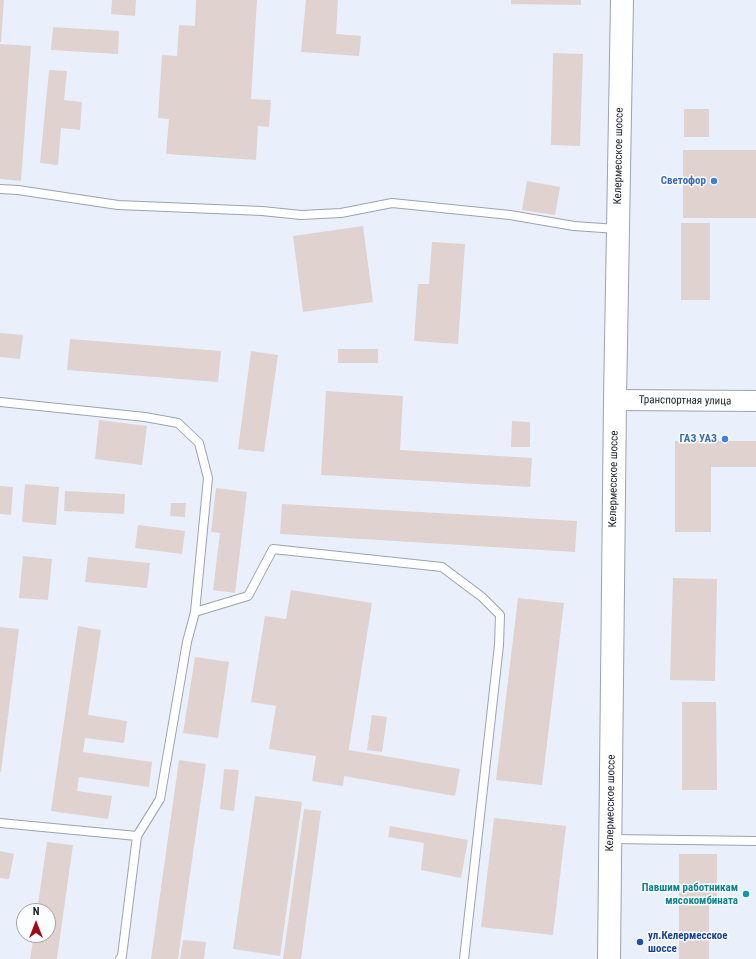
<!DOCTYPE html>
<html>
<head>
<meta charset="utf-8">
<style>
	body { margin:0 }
	#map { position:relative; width:756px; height:959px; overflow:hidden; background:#e9f0fb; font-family:"Roboto Condensed",sans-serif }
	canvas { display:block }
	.north { position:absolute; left:16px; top:903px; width:40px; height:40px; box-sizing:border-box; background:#fbfdff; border:1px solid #a2a4a7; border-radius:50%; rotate:0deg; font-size:11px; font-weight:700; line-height:16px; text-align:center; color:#1d1f23 }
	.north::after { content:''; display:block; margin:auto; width:14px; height:18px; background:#a4091a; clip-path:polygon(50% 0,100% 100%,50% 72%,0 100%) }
</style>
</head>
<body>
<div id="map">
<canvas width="756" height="959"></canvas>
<div class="north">N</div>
</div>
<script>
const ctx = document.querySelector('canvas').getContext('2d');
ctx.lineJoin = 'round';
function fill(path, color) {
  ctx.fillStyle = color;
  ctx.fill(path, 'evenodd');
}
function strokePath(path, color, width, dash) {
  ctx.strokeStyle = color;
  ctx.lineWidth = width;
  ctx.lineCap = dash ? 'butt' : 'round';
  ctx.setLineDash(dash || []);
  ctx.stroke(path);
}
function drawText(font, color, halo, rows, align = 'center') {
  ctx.font = font + ' "Roboto Condensed",sans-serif';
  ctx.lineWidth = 3;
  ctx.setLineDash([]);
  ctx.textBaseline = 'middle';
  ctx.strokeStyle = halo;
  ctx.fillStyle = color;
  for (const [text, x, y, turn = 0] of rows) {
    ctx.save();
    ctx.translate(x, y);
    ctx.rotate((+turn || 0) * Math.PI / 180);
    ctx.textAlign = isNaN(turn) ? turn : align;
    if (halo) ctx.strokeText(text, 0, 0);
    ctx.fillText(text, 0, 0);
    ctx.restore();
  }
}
const building = new Path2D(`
	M0 0H4L1 42H0Z
	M112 0H136L135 16 111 14Z
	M196 0H257L251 99 271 100 269 127 258 126 256 160 166 154 169 119 158 118 162 55 177 56 179 25 195 26Z
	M306 0H338L336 34 361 36 359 56 301 52Z
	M511 0H581V5L511 4Z
	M53 27 119 31 118 54 51 50Z
	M0 44 31 46 21 181 0 179Z
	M553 53 583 54 580 146 551 145Z
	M49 70 67 71 64 100 82 102 80 130 61 128 58 165 40 163Z
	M684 109H709V137H684Z
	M683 150H756V218H683Z
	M527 181 560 187 555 215 522 210Z
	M681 223H710V300H681Z
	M363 226 373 302 303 312 293 236Z
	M432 242 465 244 458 344 414 341 418 284H429Z
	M0 333 23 335 20 359 0 357Z
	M70 339 221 351 218 382 67 370Z
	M338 349H378V363H338Z
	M251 351 278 355 264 452 238 449Z
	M326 391 403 396 400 450 532 458 530 487 321 475Z
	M99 420 147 426 142 465 95 459Z
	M512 421 530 422V447H511Z
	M675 441H756V467H711V532H675Z
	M25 484 59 487 56 525 22 522Z
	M0 486 13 487 11 515 0 514Z
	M216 488 247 492 235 593 213 590 220 533 211 532Z
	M65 491 125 494 124 514 64 511Z
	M171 503H186L185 517 170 516Z
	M282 504 577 521 575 552 280 534Z
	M138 525 185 531 182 554 135 548Z
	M23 556 52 559 48 600 19 598Z
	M88 557 150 563 147 588 85 582Z
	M673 578 717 579 715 681 670 680Z
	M291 590 372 603 348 754 349 750 460 769 455 796 344 776 343 786 312 781 316 756 269 749 276 706 251 702 265 616 286 619Z
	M518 598 564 603 542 785 496 780Z
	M78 626 101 630 88 715 127 721 124 743 85 738 83 752 152 762 149 787 79 777 77 791 112 796 108 819 51 811Z
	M0 627 19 629 1 772H0Z
	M195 657 229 662 218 738 183 733Z
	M682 702H716L717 790H682Z
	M372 715 387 717 382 752 367 750Z
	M179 760 206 764 189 881 178 959H151Z
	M224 769 239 770 234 811 220 809Z
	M255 796 302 802 280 956 233 949Z
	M304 809 321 811 301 959H283Z
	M494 818 566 826 553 935 481 927Z
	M390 826 468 840 461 878 421 870 424 843 388 837Z
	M47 842 73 845 57 958V959H30L34 935H48V911H37Z
	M0 851 14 854 9 879 0 878Z
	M679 854H717V900H709V959H679Z
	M183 940 206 942 204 959H180Z`);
const service = new Path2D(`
	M0 189 18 190 118 205 262 211 301 215 341 213 392 203 510 215 574 226 617 229
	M0 402 145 417 178 423 199 443 208 478 195 612 187 642 160 799 137 836 122 956 120 959
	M195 612 248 596 273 549 442 567 482 597 500 615 499 645 464 959
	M0 823 137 836
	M611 839 756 841`);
const tertiary = new Path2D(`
	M615 400 756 401`);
const secondary = new Path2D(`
	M609 959 615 400 622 0`);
const markers = [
	[714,181,4,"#3f7fe0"],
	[725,439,4,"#3f7fe0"],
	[746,894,4,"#0f9aa8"],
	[640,942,4,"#1a4fb4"]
];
const streetNames = [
	["Келермесское шоссе",619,156,-89],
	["Транспортная улица",685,401,1],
	["Келермесское шоссе",614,479,-89],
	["Келермесское шоссе",611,803,-89]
];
const shopNames = [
	["Светофор",706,181],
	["ГАЗ УАЗ",717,439]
];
const cultureNames = [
	["Павшим работникам",738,888],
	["мясокомбината",738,901]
];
const transitNames = [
	["ул.Келермесское",648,936],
	["шоссе",648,949]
];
fill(building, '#e0d2cf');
strokePath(service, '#9ca3ac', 10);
strokePath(tertiary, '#9ca3ac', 22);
strokePath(secondary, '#9ca3ac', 24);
strokePath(service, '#fff', 8);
strokePath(tertiary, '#fff', 20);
strokePath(secondary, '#fff', 22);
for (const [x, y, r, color] of markers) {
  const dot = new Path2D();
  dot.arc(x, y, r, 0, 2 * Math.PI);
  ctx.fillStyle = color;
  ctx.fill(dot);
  strokePath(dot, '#fbfdff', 1.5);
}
drawText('11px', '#1d1f23', '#fbfdff', streetNames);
drawText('bold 11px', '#366cbe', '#fbfdff', shopNames, 'right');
drawText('bold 11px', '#0d838f', '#fbfdff', cultureNames, 'right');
drawText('bold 11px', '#164399', '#fbfdff', transitNames, 'left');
</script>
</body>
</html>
